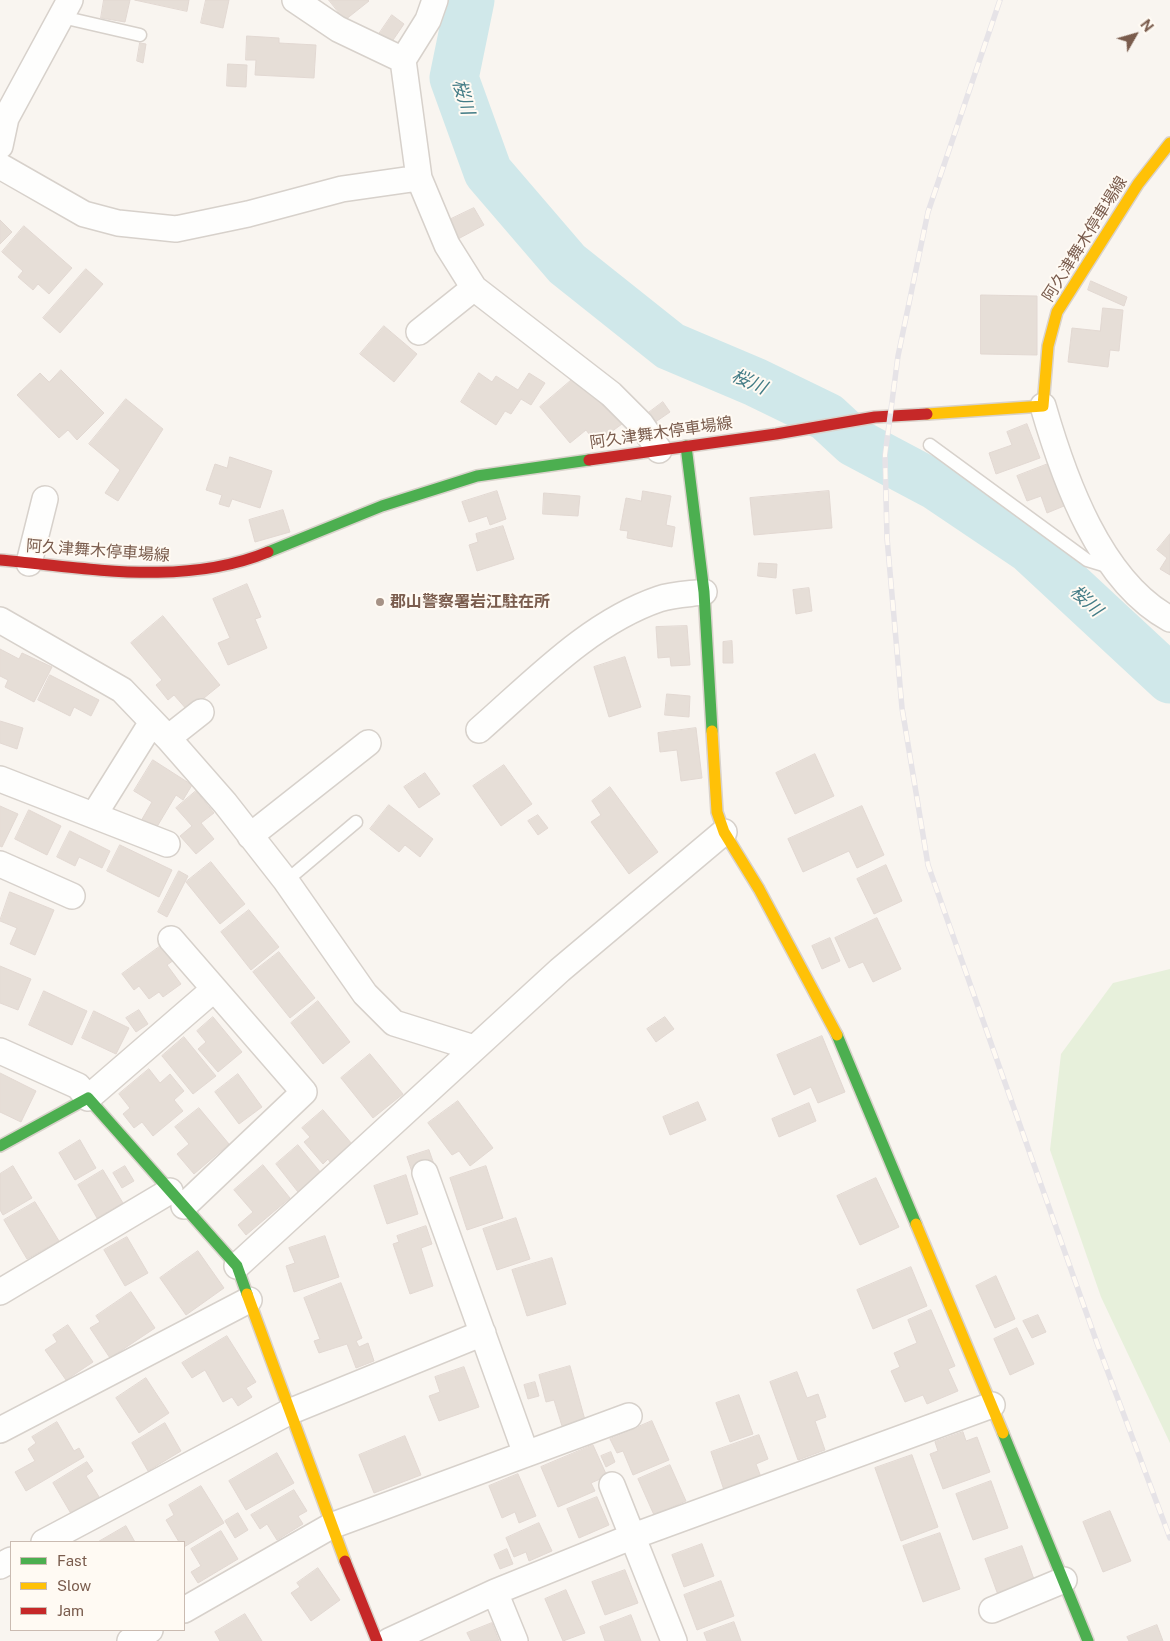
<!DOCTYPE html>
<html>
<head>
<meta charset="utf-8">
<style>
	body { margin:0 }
	#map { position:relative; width:1170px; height:1641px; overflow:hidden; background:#f9f5f0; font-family:"Public Sans",sans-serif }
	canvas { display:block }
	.legend { position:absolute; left:10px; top:1541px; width:175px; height:90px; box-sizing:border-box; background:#fffaf3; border:1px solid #cabbb1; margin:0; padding:6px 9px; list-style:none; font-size:15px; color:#7a5c4d }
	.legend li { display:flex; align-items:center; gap:10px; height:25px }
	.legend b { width:25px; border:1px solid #cabbb1 }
	.north { position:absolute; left:1110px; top:10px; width:50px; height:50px; -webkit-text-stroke:4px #fffaf3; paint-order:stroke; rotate:52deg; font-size:14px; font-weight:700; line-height:20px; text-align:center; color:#7a5c4d }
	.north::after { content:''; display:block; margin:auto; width:18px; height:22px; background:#7a5c4d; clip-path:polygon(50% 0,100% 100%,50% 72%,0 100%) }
</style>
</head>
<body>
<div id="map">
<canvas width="1170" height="1641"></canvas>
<ul class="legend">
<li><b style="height:6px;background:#4caf50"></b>Fast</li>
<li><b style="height:6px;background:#ffc107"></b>Slow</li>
<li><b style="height:6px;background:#c62828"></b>Jam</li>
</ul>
<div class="north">N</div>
</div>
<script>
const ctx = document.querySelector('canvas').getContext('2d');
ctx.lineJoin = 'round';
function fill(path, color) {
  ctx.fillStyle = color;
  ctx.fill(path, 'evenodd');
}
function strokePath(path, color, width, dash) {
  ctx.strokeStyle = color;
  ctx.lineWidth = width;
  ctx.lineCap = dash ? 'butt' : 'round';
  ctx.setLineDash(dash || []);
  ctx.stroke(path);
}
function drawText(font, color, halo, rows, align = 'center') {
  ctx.font = font + ' "Public Sans","Noto Sans JP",sans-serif';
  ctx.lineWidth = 4;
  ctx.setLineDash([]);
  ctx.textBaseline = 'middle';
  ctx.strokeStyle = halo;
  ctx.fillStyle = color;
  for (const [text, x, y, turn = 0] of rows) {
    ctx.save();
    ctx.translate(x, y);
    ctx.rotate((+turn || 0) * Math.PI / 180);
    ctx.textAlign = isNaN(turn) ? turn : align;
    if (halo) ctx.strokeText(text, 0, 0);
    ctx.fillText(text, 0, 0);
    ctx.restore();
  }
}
const green = new Path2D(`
	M1170 969V1443L1101 1297 1050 1150 1061 1054 1113 983Z`);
const river = new Path2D(`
	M470 0 454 78 488 172 567 264 670 346 755 382 827 417 854 442 935 485 1030 549 1170 679`);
const building = new Path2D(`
	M104 0H130L125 22 101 18Z
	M135 0H189L187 11Z
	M206 0H229L223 28 201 23Z
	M329 0H368L369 1 345 20Z
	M392 15 404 24 391 43 379 34Z
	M247 36 279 38V43L316 45 314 78 255 75 256 60H246Z
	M140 43 146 44 143 63 137 61Z
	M228 64 247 65 246 87 227 86Z
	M474 208 484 225 458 239 449 220Z
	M0 220 12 232 0 244Z
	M24 226 72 268 49 294 38 284 33 290 18 277 23 271 2 252Z
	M86 269 103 284 60 333 43 318Z
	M1091 281 1127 297 1124 306 1088 290Z
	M981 295 1037 296V355L981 354Z
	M1103 308 1123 310 1119 351 1110 350 1108 367 1068 362 1072 328 1100 331Z
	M384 326 417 354 394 382 360 354Z
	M61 370 104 413 77 440 68 430 59 438 17 395 40 373 49 382Z
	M479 373 492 382 496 376 518 390 529 373 545 383 531 405 521 399 511 414 505 411 496 425 461 402Z
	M574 378 622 424 596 443 586 430 570 443 540 407Z
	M126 399 163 429 118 501 105 493 120 470 89 444Z
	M663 402 670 412 654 423 647 414Z
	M1027 424 1040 458 996 474 989 453 1012 445 1007 432Z
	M230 457 272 471 260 508 232 499 229 507 219 504 222 495 206 490 215 464 227 468Z
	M1048 464 1064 506 1047 513 1041 496 1027 501 1017 476Z
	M497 491 506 519 490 525 487 516 469 522 462 502Z
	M643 491 671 496 666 525 675 527 672 547 627 538 628 531 620 530 626 498 641 501Z
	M829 491 832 528 754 535 750 498Z
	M544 493 580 496 578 516 543 514Z
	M283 510 290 532 255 542 249 520Z
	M503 526 514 559 477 571 469 545 478 542 476 534Z
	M1170 534V575L1160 569 1167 558 1157 550Z
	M759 563 777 564 776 578 758 576Z
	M247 584 261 617 255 619 267 648 228 665 218 643 230 638 213 599Z
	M809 588 812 611 796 614 793 590Z
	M163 616 220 685 188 711 174 695 168 700 156 685 162 680 131 643Z
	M687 626 690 665 671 666 670 657 658 658 656 627Z
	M732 641 733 663H723V642Z
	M0 649 19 659 22 653 52 667 34 702 5 687 8 680 0 676Z
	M625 657 641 707 609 717 594 667Z
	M50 675 99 700 91 716 74 707 70 716 38 700Z
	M667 694 690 696 689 717 665 715Z
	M0 721 23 728 17 749 0 743Z
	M696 728 702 778 681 781 677 750 660 752 658 733Z
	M815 754 834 796 795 814 776 773Z
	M153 760 192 785 183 800 176 795 155 830 141 821 152 802 134 791Z
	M504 765 532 804 501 826 473 786Z
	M425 773 440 794 419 808 404 787Z
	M610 787 658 852 629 874 591 822 601 815 592 801Z
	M196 791 214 813 201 823 214 839 196 854 180 836 192 826 176 808Z
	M389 805 433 839 420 857 405 845 399 852 370 829Z
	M0 806 18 814 2 847 0 846Z
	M862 806 884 855 857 868 849 851 803 872 788 839Z
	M29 810 61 826 47 855 15 839Z
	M538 815 548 828 538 835 528 821Z
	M70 831 110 851 102 868 79 857 75 866 57 857Z
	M120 845 172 870 159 897 107 871Z
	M211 862 245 904 220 924 186 882Z
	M886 865 902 901 874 914 857 879Z
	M179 871 188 876 167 917 158 912Z
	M10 892 54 910 35 955 10 944 17 928 0 921Z
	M249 910 279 947 251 970 221 932Z
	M877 918 901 969 873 982 863 962 849 968 835 938Z
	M830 938 840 961 822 969 812 946Z
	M162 945 174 960 167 965 181 984 163 997 159 992 149 999 139 986 134 990 122 974Z
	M279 952 315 998 290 1018 253 972Z
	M0 966 31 979 18 1010 0 1003Z
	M44 991 87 1011 72 1045 29 1025Z
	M318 1001 350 1042 323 1064 291 1023Z
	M139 1010 148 1024 136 1032 126 1018Z
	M94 1011 129 1028 116 1054 82 1038Z
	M213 1017 242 1052 218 1072 198 1049 206 1042 197 1031Z
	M665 1017 674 1029 656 1042 647 1029Z
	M822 1036 845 1092 818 1103 811 1087 794 1095 777 1055Z
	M184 1037 216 1076 193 1094 162 1056Z
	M370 1054 403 1094 373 1118 341 1078Z
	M149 1069 160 1083 170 1074 184 1091 174 1100 183 1111 153 1136 142 1122 134 1128 123 1114 130 1108 119 1094Z
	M0 1073 36 1091 21 1122 0 1112Z
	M238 1074 262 1107 239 1124 215 1092Z
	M458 1101 493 1148 470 1166 459 1151 452 1155 428 1123Z
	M698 1102 706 1120 670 1135 663 1117Z
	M809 1103 816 1121 779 1137 772 1119Z
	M199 1108 229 1144 194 1174 177 1154 189 1144 175 1127Z
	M323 1110 352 1144 330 1162 328 1159 323 1164 304 1142 310 1137 302 1128Z
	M80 1140 96 1168 75 1180 59 1153Z
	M298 1145 321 1173 298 1192 276 1164Z
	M429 1150 435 1167 413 1175 407 1157Z
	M263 1165 290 1198 246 1235 238 1225 253 1212 234 1190Z
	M13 1166 32 1198 3 1215 0 1210V1174Z
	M125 1166 134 1181 122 1188 113 1173Z
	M486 1166 503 1218 467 1230 450 1178Z
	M103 1170 123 1203 97 1218 78 1185Z
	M406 1175 418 1214 387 1224 374 1186Z
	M876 1178 899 1227 860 1245 837 1196Z
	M35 1202 59 1241 27 1259 4 1220Z
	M516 1218 530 1259 497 1270 483 1229Z
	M426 1226 432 1244 421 1248 433 1286 410 1294 393 1244 399 1242 397 1236Z
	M325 1236 339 1277 294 1292 286 1266 295 1263 289 1248Z
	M127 1237 148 1273 125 1286 104 1250Z
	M198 1251 224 1288 186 1315 160 1278Z
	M552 1258 566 1304 527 1316 512 1270Z
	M911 1267 927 1306 873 1329 857 1290Z
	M996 1276 1015 1319 995 1328 976 1286Z
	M341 1283 362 1338 356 1341 359 1347 368 1343 374 1361 356 1368 347 1344 319 1353 314 1341 320 1339 304 1298Z
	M131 1292 155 1328 110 1358 90 1328 100 1322 96 1316Z
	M931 1310 955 1366 948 1369 958 1391 927 1404 923 1395 905 1402 891 1371 900 1367 894 1353 917 1343 908 1320Z
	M1038 1315 1046 1332 1032 1338 1023 1321Z
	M68 1325 93 1362 66 1380 45 1350 57 1342 53 1335Z
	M1017 1328 1034 1364 1010 1375 994 1339Z
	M227 1336 256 1382 246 1388 252 1397 238 1406 232 1397 223 1402 205 1370 192 1378 182 1363Z
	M570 1366 585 1420 562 1426 554 1400 546 1402 539 1375Z
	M464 1367 479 1407 439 1421 429 1396 440 1392 435 1377Z
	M797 1372 807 1398 818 1394 826 1417 815 1421 825 1450 798 1460 770 1382Z
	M146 1378 169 1413 139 1433 116 1398Z
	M535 1382 539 1396 528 1399 524 1385Z
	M739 1395 753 1434 730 1442 716 1403Z
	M652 1421 669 1460 633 1475 623 1451 617 1453 610 1439Z
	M57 1422 74 1451 79 1448 84 1457 26 1491 15 1472 35 1461 28 1449 36 1443 32 1437Z
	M165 1423 181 1451 148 1471 132 1443Z
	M963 1432 966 1441 977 1437 990 1472 943 1489 930 1454 938 1451 935 1442Z
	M759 1435 768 1459 756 1464 761 1477 724 1490 711 1452Z
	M405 1436 421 1475 374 1493 359 1455Z
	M593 1445 607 1476 591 1483 595 1491 558 1507 541 1467Z
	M611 1452 615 1462 606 1467 601 1456Z
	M277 1453 294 1483 246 1510 229 1481Z
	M912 1455 938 1527 901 1541 875 1468Z
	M87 1462 93 1471 86 1476 101 1500 73 1517 53 1483Z
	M670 1465 686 1501 654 1515 638 1479Z
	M518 1474 536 1516 519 1523 515 1512 502 1518 489 1486Z
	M991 1481 1008 1528 973 1540 956 1494Z
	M201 1486 224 1523 184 1547V1542H179L166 1520 174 1515 169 1505Z
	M294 1490 307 1511 298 1516 303 1524 277 1540 267 1524 260 1529 251 1515Z
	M597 1497 609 1525 579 1538 567 1509Z
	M1110 1511 1131 1561 1103 1572 1083 1522Z
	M238 1513 248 1530 235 1538 225 1521Z
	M539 1523 552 1551 529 1561 526 1552 514 1557 506 1538Z
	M126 1526 135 1542H98Z
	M221 1531 238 1559 198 1583 191 1572 201 1566 191 1549Z
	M940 1533 960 1589 923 1602 903 1546Z
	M702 1544 714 1576 684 1587 672 1555Z
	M1022 1546 1035 1582 998 1595 985 1559Z
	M507 1549 513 1564 500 1569 494 1555Z
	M318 1568 340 1600 311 1621 291 1593 300 1587 297 1583Z
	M625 1570 638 1603 605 1615 592 1582Z
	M721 1581 734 1616 697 1630 684 1595Z
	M566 1590 585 1633 563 1641 545 1599Z
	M245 1614 262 1641H220L215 1632Z
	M631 1615 641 1641H605L600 1627Z
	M734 1622 741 1641H707L704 1633Z
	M492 1623 499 1641H471L467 1633Z
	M1157 1625 1163 1641H1129L1127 1637Z`);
const lane = new Path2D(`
	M62 17 140 35
	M930 445 1087 560 1110 567
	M286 881 356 822`);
const street = new Path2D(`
	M295 0 338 29 403 60
	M435 0 428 20 403 60 419 178 447 245 474 288 611 394 641 424 659 450
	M0 146 6 118 70 0
	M0 166 84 214 118 223 176 229 248 214 342 189 419 178
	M419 332 474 288
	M1043 406C1064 479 1100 581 1170 619
	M29 563 45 499
	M0 620 122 690 168 738 225 803 286 881 365 994 394 1023 474 1048
	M479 730C534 682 589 623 659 599 673 594 690 594 704 592
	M168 738 201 712
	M0 779 167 844
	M94 815 152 722
	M250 836 368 743
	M0 864 72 896
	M171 939 304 1092 184 1206
	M0 1051 78 1086 88 1098 213 990
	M425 1173 526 1454
	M237 1266 560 970 724 832
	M0 1292 170 1191
	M0 1430 249 1300
	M612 1485 674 1641
	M44 1542 289 1412 483 1333
	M0 1566 11 1560
	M495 1592 515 1641
	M184 1610 331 1526 629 1416
	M992 1610 1064 1580
	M130 1641 150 1630
	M389 1641 495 1592 631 1537 992 1405`);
const fast = new Path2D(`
	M686 446 704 592 712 731
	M268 552 382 506 477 476 589 460
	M837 1035 916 1224
	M0 1146 88 1098 237 1266 247 1294
	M1003 1433 1088 1641`);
const slow = new Path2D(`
	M927 414 1043 406 1048 346 1057 312 1138 184 1170 143
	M712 731 717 812 724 832 759 889 837 1035
	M916 1224 1003 1433
	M247 1294 345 1561`);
const jam = new Path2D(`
	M589 460 776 434 875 417 927 414
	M0 560C89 568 183 587 268 552
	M345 1561 377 1641`);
const rail = new Path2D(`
	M1000 0 928 212 898 356 885 455 887 538 902 708 928 865 1097 1343 1170 1538`);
const markers = [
	[380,602,5,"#a69286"]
];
const streetNames = [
	["阿久津舞木停車場線",1085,239,-58],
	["阿久津舞木停車場線",661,433,-8],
	["阿久津舞木停車場線",98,551,4]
];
const poiNames = [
	["郡山警察署岩江駐在所",390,602]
];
const waterNames = [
	["桜川",463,97,74],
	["桜川",749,382,24],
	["桜川",1086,601,43]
];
fill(green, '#e7f0db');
strokePath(river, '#d0e8ea', 49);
fill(building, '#e6ded7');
strokePath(building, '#e2d8d2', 1);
strokePath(lane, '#d7d1cb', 15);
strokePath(street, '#d7d1cb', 28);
strokePath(fast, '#d9d2cb', 14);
strokePath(slow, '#d9d2cb', 14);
strokePath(jam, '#d9d2cb', 14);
strokePath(lane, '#fefefd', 12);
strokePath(street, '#fefefd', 25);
strokePath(fast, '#4caf50', 11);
strokePath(slow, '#ffc107', 11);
strokePath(jam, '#c62828', 11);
strokePath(rail, '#e6e3e7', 5.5);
strokePath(rail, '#fffaf3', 4, [11]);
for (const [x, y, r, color] of markers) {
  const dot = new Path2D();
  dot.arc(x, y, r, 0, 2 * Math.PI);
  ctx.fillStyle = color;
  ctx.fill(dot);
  strokePath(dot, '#fffaf3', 2);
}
drawText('16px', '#7a5c4d', '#fffaf3', streetNames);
drawText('bold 16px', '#7a5c4d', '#fffaf3', poiNames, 'left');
drawText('italic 18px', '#437c86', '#fffaf3', waterNames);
</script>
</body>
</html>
